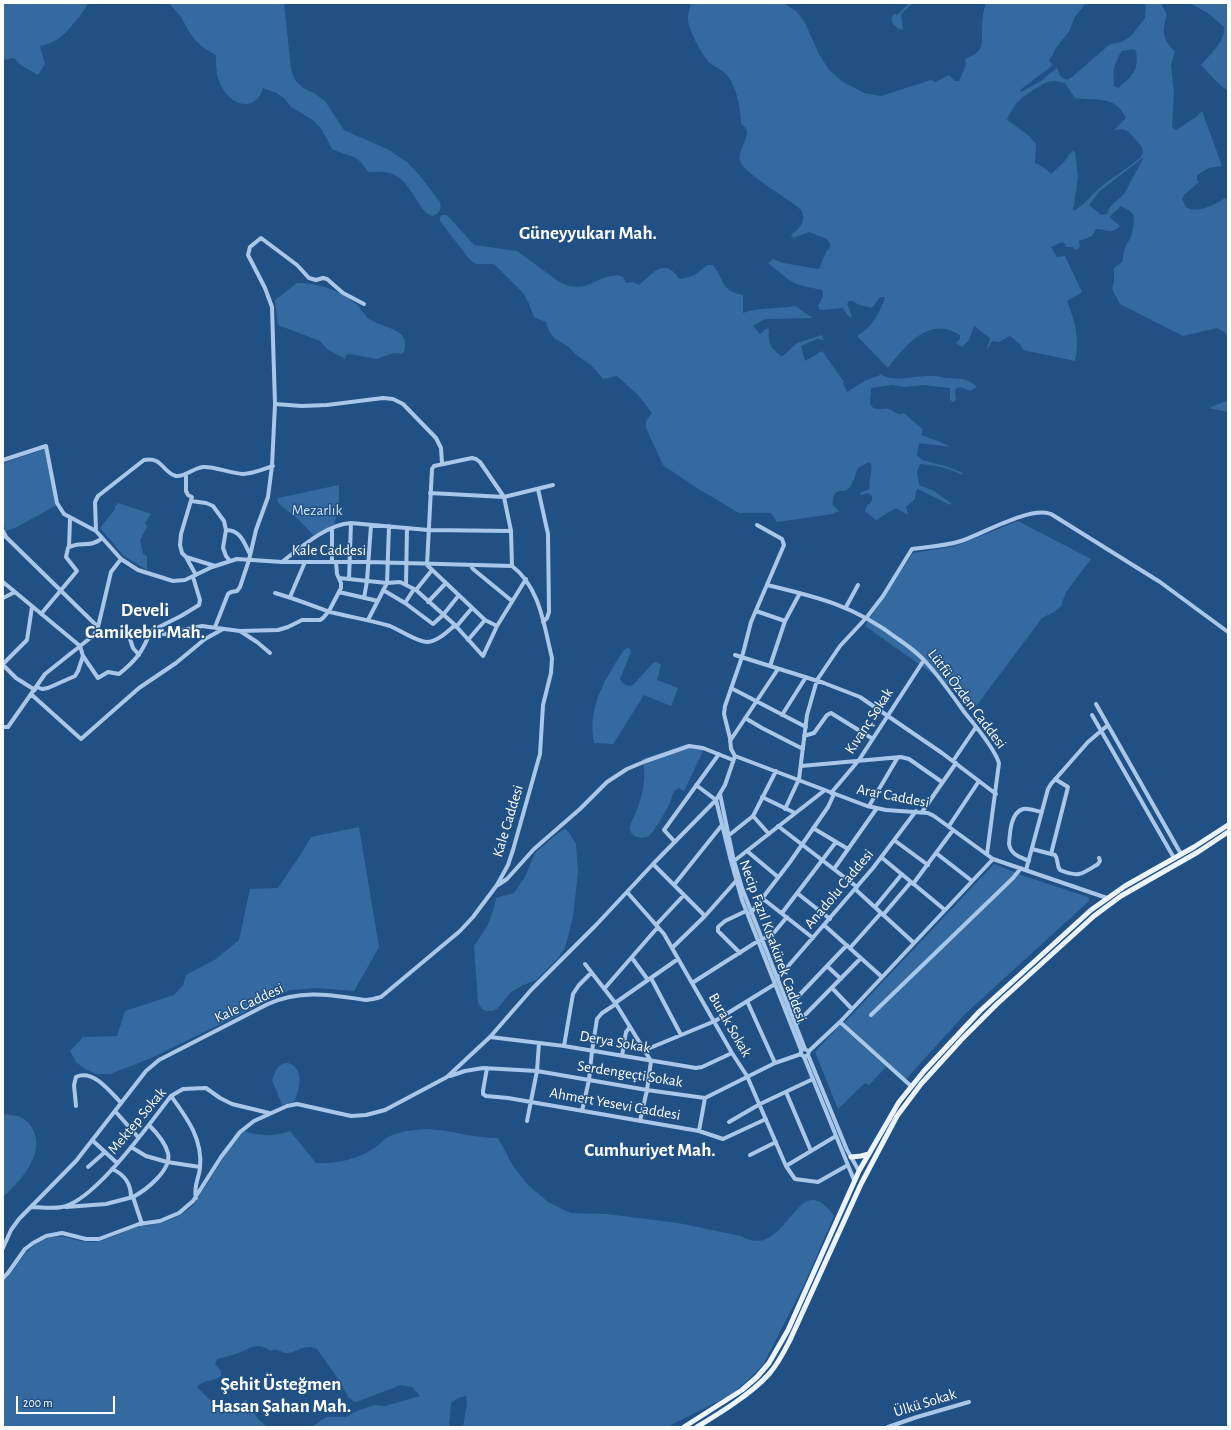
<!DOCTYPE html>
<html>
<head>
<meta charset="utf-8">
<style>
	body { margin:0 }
	#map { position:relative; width:1231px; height:1430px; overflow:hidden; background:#215084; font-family:"Alegreya Sans",sans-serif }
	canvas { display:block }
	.frame { position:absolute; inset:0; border:4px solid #fff; pointer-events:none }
	.scale { position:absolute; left:16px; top:1396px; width:99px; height:18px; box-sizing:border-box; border:2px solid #fff; border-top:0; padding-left:5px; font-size:12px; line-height:14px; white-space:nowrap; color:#fff; -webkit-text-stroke:3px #215084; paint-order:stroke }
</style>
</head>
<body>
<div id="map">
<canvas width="1231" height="1430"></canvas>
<div class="frame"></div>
<div class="scale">200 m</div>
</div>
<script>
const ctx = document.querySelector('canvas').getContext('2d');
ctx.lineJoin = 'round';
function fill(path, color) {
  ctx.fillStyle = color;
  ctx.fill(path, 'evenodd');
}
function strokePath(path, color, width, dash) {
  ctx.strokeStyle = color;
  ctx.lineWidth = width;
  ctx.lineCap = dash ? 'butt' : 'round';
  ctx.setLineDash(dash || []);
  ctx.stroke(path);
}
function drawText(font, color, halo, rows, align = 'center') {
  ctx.font = font + ' "Alegreya Sans",sans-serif';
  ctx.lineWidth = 3;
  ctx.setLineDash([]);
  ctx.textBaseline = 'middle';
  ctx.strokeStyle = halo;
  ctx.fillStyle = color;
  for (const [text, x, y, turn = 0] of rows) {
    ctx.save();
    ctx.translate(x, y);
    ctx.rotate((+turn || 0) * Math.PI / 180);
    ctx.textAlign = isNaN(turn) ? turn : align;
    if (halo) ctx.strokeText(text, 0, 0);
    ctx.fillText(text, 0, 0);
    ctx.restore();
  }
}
const green = new Path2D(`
	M3 3H88C84 11 79 17 73 24 64 36 55 43 40 46L45 64 38 75 22 66 14 58 3 60Z
	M169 3H284L291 69 295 80 303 88 314 93 325 101 344 130 389 150 408 163 420 176 440 202C442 209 439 214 433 216 419 215 412 179 390 173 383 171 375 172 368 172L361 162 354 157 336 151 332 149 322 130 313 120 291 107 284 98 277 93 263 88C257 111 233 107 223 89 216 79 216 67 216 55L204 48 196 41 190 33 181 17Z
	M691 3H783L796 11 804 21 819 54 829 70 843 82 864 93 881 96 931 80 935 82 949 75 955 81H959L966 65 965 59C984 51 982 47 982 29 982 20 983 11 986 3H1086L1074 18 1070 30 1056 48 1049 61 1053 65 1020 90 1021 92 1041 81 1057 68C1061 75 1057 75 1067 80L1072 77 1110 44 1122 42 1131 36 1145 18 1146 3H1161L1167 15C1162 30 1162 40 1175 51L1171 65 1174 93 1172 127 1176 130 1196 117 1202 111 1222 166 1209 168 1197 175V180L1199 182 1184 195 1182 199 1186 207C1197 214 1215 205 1225 198L1228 200V337L1223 331 1217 328 1183 336 1120 304 1112 289 1114 281V268L1122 262 1125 247 1131 237 1133 229 1134 219 1133 214 1130 211 1121 206 1109 217 1120 226C1109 236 1106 228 1096 229L1092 236 1079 241 1080 247 1076 250 1073 247H1066L1065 244 1062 242 1051 247 1057 257 1065 256 1082 292 1067 301C1075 321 1080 339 1075 361L1023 350 1020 344 1010 336 999 342 992 341 988 348H987L990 338 974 326 969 340 962 347 956 343 960 339V335C929 315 905 346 888 368L857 336C872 328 878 314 885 299L884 297H880L872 308 859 305 853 301H849L847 304 852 316 851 317 847 315 843 308 820 310 818 306 823 296 822 290 799 285 789 280 768 263 773 259 783 263 819 269 826 252 830 247V244L827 239 809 232 793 238 791 235C800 229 807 220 801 210 790 199 743 173 740 161 737 148 756 132 741 124 741 108 736 83 724 72 720 69 715 67 711 64 703 57 687 28 688 18 688 13 690 8 691 3ZM1133 49 1136 51C1139 70 1133 76 1118 88L1114 86C1113 70 1113 65 1122 51ZM1055 81 1065 83 1075 98C1097 101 1115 95 1126 118L1114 130C1129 127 1129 133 1137 141 1143 147 1145 151 1140 158 1128 168 1114 176 1102 186 1091 194 1086 205 1073 211L1078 177 1075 152 1072 151 1063 163 1051 174 1042 166 1035 163 1036 144 1028 135 1007 120C1015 102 1021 97 1037 88 1043 84 1047 81 1055 81ZM1144 157 1124 194 1110 207 1107 214 1101 215 1089 205 1100 191Z
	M909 3H913L901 14 903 30C895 28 888 21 894 14L897 15Z
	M1190 3H1228V90C1221 88 1207 71 1201 65 1208 57 1227 39 1224 27L1209 14Z
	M442 215H447L474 245 517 251 558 281 568 286 578 287 585 286 606 277 617 275 623 277 626 283 633 282 639 285C653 274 664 256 679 279 692 278 698 273 707 265H713C725 280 720 291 743 295V313C760 307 777 309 795 306L813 318 766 319 759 322 753 326 760 334 766 329H769C768 342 769 347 781 356L784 355 797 343 822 335 824 340 817 339 801 346 805 361 822 351 844 382 843 384 847 392C858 385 865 379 879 376L880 374C894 383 912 376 926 376 933 375 939 377 945 378 958 379 967 377 977 387L970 391 961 387 957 388 955 390 956 399 954 402 950 400V388L923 385 905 387 892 385 871 388 870 403 873 408C880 411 884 408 889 409 896 411 895 416 904 413L923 430 921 435 938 441 951 447 919 443 917 455 922 460 948 467 963 473 962 475C949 468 935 465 920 464L917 472 919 485 934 491 951 503 950 505 918 489 916 491 915 499 906 507 908 515 896 508 876 520 865 511 867 505C871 504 873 500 872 496L868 493 861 495 860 493 870 489C868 480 873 472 871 464L869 462 858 468C855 474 854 484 848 489 845 492 842 490 839 491 833 493 832 500 833 505L839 511 833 514 777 522 771 513H739L697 488 663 465 646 428V421L652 413 638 395 617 376 603 379 592 366 575 354 569 347 554 338 549 331 546 322 534 317 529 304 524 294 494 264H477L470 260 440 221V217Z
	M297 283C317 282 340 291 355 303 361 308 364 315 369 319 383 329 414 328 403 354L394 353 376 359 350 354 346 355 345 359 327 349 320 341 278 325 275 300Z
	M1228 400V412L1209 408Z
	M45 449 57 505 15 528 6 531 3 523V463Z
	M339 485V506L334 525 315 537 296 517 281 506 277 500 278 498Z
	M118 503 151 514 145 523 147 527 140 540 143 554 147 556V570L124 556 100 528 115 509V505L117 506Z
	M1018 521 1091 559 1066 592 1061 606 1054 612 1042 618 977 705 865 626 913 553 956 546Z
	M628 648 630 649 631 652 620 679C622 684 627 687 633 685L653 663 656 662 661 665 657 680 678 688 671 706 644 695 613 744 594 743C587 707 605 679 624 650Z
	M687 745H697L705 747 684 791 679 788 674 791C672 795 671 801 669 805 666 811 653 833 649 836 642 840 629 837 630 827 631 821 636 814 638 807 643 792 647 774 642 759Z
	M359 827 379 947 354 991 318 988 290 990 149 1059 110 1074H96L85 1069 76 1062 70 1051 83 1037 117 1036 125 1011 174 995 183 985 186 975 216 959 239 940 250 889 278 888 301 854 311 837Z
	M565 828 570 834 576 844 578 872 573 917 565 948 558 958 536 980 521 986 511 992 497 1009 493 1011H486L482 1009 478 1003 474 946 487 927 493 911 496 898 514 893 525 877 535 853 552 838Z
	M994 864 1024 876 1088 897 1089 898V901L965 1014 906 1079 844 1023Z
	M840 1025 886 1067 869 1085 865 1083 838 1109 815 1052Z
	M288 1063C305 1068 300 1090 294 1102L282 1105 277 1092 272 1081C275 1072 277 1063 288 1063Z
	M3 1114C8 1115 13 1115 18 1116 24 1118 29 1123 32 1128 47 1152 20 1182 3 1197Z
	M426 1129C451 1130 473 1138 498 1138L513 1166 528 1185 548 1202 566 1211 571 1213 606 1214 678 1223 741 1236C788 1264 796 1162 834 1216L803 1287 763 1365 748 1380 729 1396 667 1427H463L467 1403 466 1396 458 1398 451 1403 449 1427H313L321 1420 327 1417H346L357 1411 374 1405 385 1406 420 1396 412 1387 401 1385 356 1402 353 1401 349 1398 336 1376 317 1349C304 1343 298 1353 286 1353 279 1352 277 1347 271 1351 256 1342 254 1347 241 1352 233 1355 225 1357 217 1359L215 1364 221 1371V1376C214 1382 204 1379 197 1387 206 1395 219 1414 233 1408 238 1406 242 1402 246 1399L258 1419 267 1427H3V1281C20 1267 23 1247 46 1239 63 1232 73 1242 90 1242 107 1242 121 1232 136 1227 141 1225 146 1226 151 1225 167 1222 183 1216 194 1204L229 1149 244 1131C259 1136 274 1137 290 1131L316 1163C336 1164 355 1160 373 1149 379 1145 384 1139 390 1136 401 1131 415 1130 426 1129Z`);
const minor = new Path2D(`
	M275 404 302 406 327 405 383 398 393 399 403 404 436 438 441 448 442 464
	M3 460 46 446 57 503 64 514 96 531 121 559 138 570 173 581 185 580 212 567 237 559 282 562H369L512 566C540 587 544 626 552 658L551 673 543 705 540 754 513 850 508 865 497 885 473 917 460 931 381 997 373 999 366 1000C331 995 301 989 268 1004L159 1060 146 1071 76 1161 19 1219 11 1230 3 1248
	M186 474V491L188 495 192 497 181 534 180 545 182 553 186 557 196 575
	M538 489 548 534 549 612 547 618 543 622
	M430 493 504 497 553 485
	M191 501 206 503 213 506 224 521 226 530 223 548 226 556 230 561
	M226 530C241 530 244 543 250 554
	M3 531 6 537 98 627 94 635 45 674 8 727H3
	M96 531 95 502 98 496 144 460C162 456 163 473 176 476 186 477 193 468 203 467 213 466 230 473 243 474 252 474 264 469 273 466
	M69 547 70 519
	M186 557 215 566
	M282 562C300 548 327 524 351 523L428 530 511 531
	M332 562V528
	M471 566 473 569 512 601
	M512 566 511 531 504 497 480 462 476 459 472 458 434 466 432 469 427 565 485 620 497 626 526 579
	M339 578 387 583 400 582 416 590 455 625 483 656 497 626
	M349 579 351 523
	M3 582 80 646 83 656 78 671 75 676 48 688 42 689 37 687
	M406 584 407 528
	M767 585C818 597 855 606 898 639 907 645 916 652 924 660 939 676 952 695 965 713 975 725 995 750 999 763L987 854
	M383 590 405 603 433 624 443 615 459 595
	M416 590 432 570
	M339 592 378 601
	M275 593C294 598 312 606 330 612 350 617 370 620 390 626 400 630 415 641 426 642 437 642 447 632 455 625
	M290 597 305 562
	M3 598 15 592
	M364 598 367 581 371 525
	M428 602 446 583
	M405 603 414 589
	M846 607 858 585
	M756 611 785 621
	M41 614 77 571 66 557 68 548C78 540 91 549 102 538
	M368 620 387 583 389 526
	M98 627 111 572 121 559
	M215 627 228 594 231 592 237 591 240 587 249 560 256 530 268 497 272 466 275 404 272 307 265 288 248 255 250 247 261 238 297 265 309 278 316 280 323 278 327 279 343 293 364 304
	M456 627 472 608
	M240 631 257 642 270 653
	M145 634 181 616 199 605 200 600 193 577
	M94 635 129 636 165 634 202 626 240 631 278 630 288 627 302 620H320L323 618 329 611 341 588V583L337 574 336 562
	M129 636 133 648 139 655
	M468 640 485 620
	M735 655 824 683 860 697 942 753 996 794
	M83 656 98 678 108 672 119 674C134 662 142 653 149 635
	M3 664 27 640 32 607
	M3 665 16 678 35 690
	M770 666 785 621 800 593
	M731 688 806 727
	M32 695 81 739 139 688 176 663 205 639 223 629
	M1096 704 1181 854
	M782 715 806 677
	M1092 715 1174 858
	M745 718 762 728 803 749
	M804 736 814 733 827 715 831 713 873 739
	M730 741 778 669
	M735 756 867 806 886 810 928 813 934 816 993 859 1107 898
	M735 756 731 749 730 738 724 714 725 706 742 657 751 622 784 545 782 539 757 525
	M953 761 976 727
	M801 766 901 757 909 759 942 782
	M696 785 716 800
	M831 793 859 760 924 660
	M720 794 733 857 742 888 805 1049
	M762 797 795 813
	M716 800 731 861 742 900 801 1050
	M869 806 898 757
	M785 809 799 779 807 715 817 680 840 646 867 617 883 596 912 549C928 547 945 546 961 541 982 534 1030 506 1051 514L1160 582 1228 632
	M922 812 956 763
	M753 816 769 834
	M778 826 857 887
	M949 826 979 781
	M813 828 848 849
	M728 836 753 816 776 771
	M894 840 928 865
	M675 842 664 830 719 754
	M1032 849 1055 855C1059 860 1056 865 1060 870 1079 878 1082 874 1098 864L1100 861 1099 858
	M747 851 778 877
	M936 853 972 881
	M1051 854 1068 787 1055 779
	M881 857 945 910
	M734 861 825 790
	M1029 861C1020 857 1011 855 1009 844 1010 834 1010 813 1023 809 1028 808 1036 811 1042 812
	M653 864 705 916
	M834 869 877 808
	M1026 870 1048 789 1051 784 1088 742 1108 725
	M913 884 953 830
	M498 885 507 879 534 849 580 809 607 782 627 769 646 761 689 746 703 748 733 760
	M674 885 722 825
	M855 889 914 943
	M627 892 664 934 732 1053 747 1076 786 1166 795 1179 818 1182 848 1165
	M797 893 830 919
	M762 898 813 938
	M875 907 902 874
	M751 913 790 862 828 807 834 794
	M782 913 836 842
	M883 915 911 882
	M656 925 684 895
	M824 925 882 977
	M672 948 705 916 736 881
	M850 948 881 913
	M740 953 718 931V927L725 921 746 911
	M632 958 648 980
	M585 964 616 1004 651 1061 647 1090 640 1121
	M827 966 841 979
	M651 978 681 1035
	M777 979 873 868 916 811
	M692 983 758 941 772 935 787 917
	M832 988 852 1009
	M604 989 658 927
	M747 1001 775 1063
	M615 1003 678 959
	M788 1007 847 945
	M871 1015 1013 878 1021 868
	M840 1022 911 1086
	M795 1025 861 958
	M490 1037 564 1046 696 1068 702 1067 732 1053
	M564 1046 573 994 579 985 591 973
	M645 1050 715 1021 775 984
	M809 1051 804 1049 801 1050V1054L804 1057 808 1055 809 1051 840 1022 993 859
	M808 1055 847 1150 859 1171
	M622 1056 626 1032 630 1027
	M804 1057 854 1180
	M487 1068 483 1091V1094L486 1096 508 1098 699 1131 723 1139 766 1119
	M450 1076 465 1071 483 1068 537 1071 647 1090 705 1098 775 1063 801 1054
	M786 1092 811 1151
	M171 1096C187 1118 203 1139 200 1168 199 1178 193 1187 196 1198
	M76 1106 74 1085 76 1077C93 1069 110 1091 121 1103
	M115 1111 138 1137
	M582 1111 589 1080 592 1051 597 1019 602 1013 616 1004
	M527 1121 537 1071 539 1043
	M729 1122 760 1104 813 1079
	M699 1131 705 1098
	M92 1140 117 1163
	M131 1147 146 1156 167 1162 200 1167
	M750 1155 776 1142
	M786 1166 836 1136
	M88 1167 105 1152
	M112 1169C124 1174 131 1184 131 1197
	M31 1207C41 1207 53 1209 62 1207 95 1201 150 1123 171 1096L183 1089 206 1088 220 1098 232 1104 269 1113
	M66 1207 106 1204 133 1197
	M142 1224 133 1197C146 1190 172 1170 168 1153 165 1142 156 1132 149 1125
	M3 1278 8 1273 25 1249 33 1243 46 1236 62 1233 86 1239H99L139 1224 160 1221 179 1213 193 1201 221 1157 240 1132 254 1121 287 1106 297 1104 351 1116 366 1115 385 1110 447 1077 490 1037 532 989 597 924 653 864 716 800 725 785 735 756
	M888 1427 917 1417 969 1402`);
const major = new Path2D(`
	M851 1157 861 1156 869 1154
	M684 1427 742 1390 757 1377 769 1363 788 1330 859 1171 899 1102 924 1071 980 1011 1091 910 1125 886 1194 847 1228 825
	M697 1427C720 1413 751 1394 769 1374 778 1364 784 1352 790 1340L861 1184 897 1116 921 1084 962 1039 997 1004 1094 916 1121 896 1198 852 1228 832`);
const parkNames = [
	["Mezarlık",317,510]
];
const streetNames = [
	["Kale Caddesi",329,550],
	["Lütfü Özden Caddesi",967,699,53],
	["Kıvanç Sokak",869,721,-57],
	["Arar Caddesi",893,796,11],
	["Kale Caddesi",508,821,-73],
	["Anadolu Caddesi",839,889,-50],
	["Necip Fazıl Kısakürek Caddesi",773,941,70],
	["Kale Caddesi",249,1003,-25],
	["Burak Sokak",730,1025,60],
	["Derya Sokak",615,1042,10],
	["Serdengeçti Sokak",630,1074,9],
	["Ahmert Yesevi Caddesi",615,1104,10],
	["Mektep Sokak",137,1121,-50],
	["Ülkü Sokak",925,1403,-17]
];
const districtNames = [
	["Güneyyukarı Mah.",588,233],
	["Develi",145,610],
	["Camikebir Mah.",145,632],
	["Cumhuriyet Mah.",650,1150],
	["Şehit Üsteğmen",281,1384],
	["Hasan Şahan Mah.",281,1406]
];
fill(green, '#356aa1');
strokePath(minor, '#a9c8e9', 4);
strokePath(major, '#ecf4fe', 5);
drawText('15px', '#cde2f7', '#215084', parkNames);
drawText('15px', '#fff', '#215084', streetNames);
drawText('bold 19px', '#fff', '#215084', districtNames);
</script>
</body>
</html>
